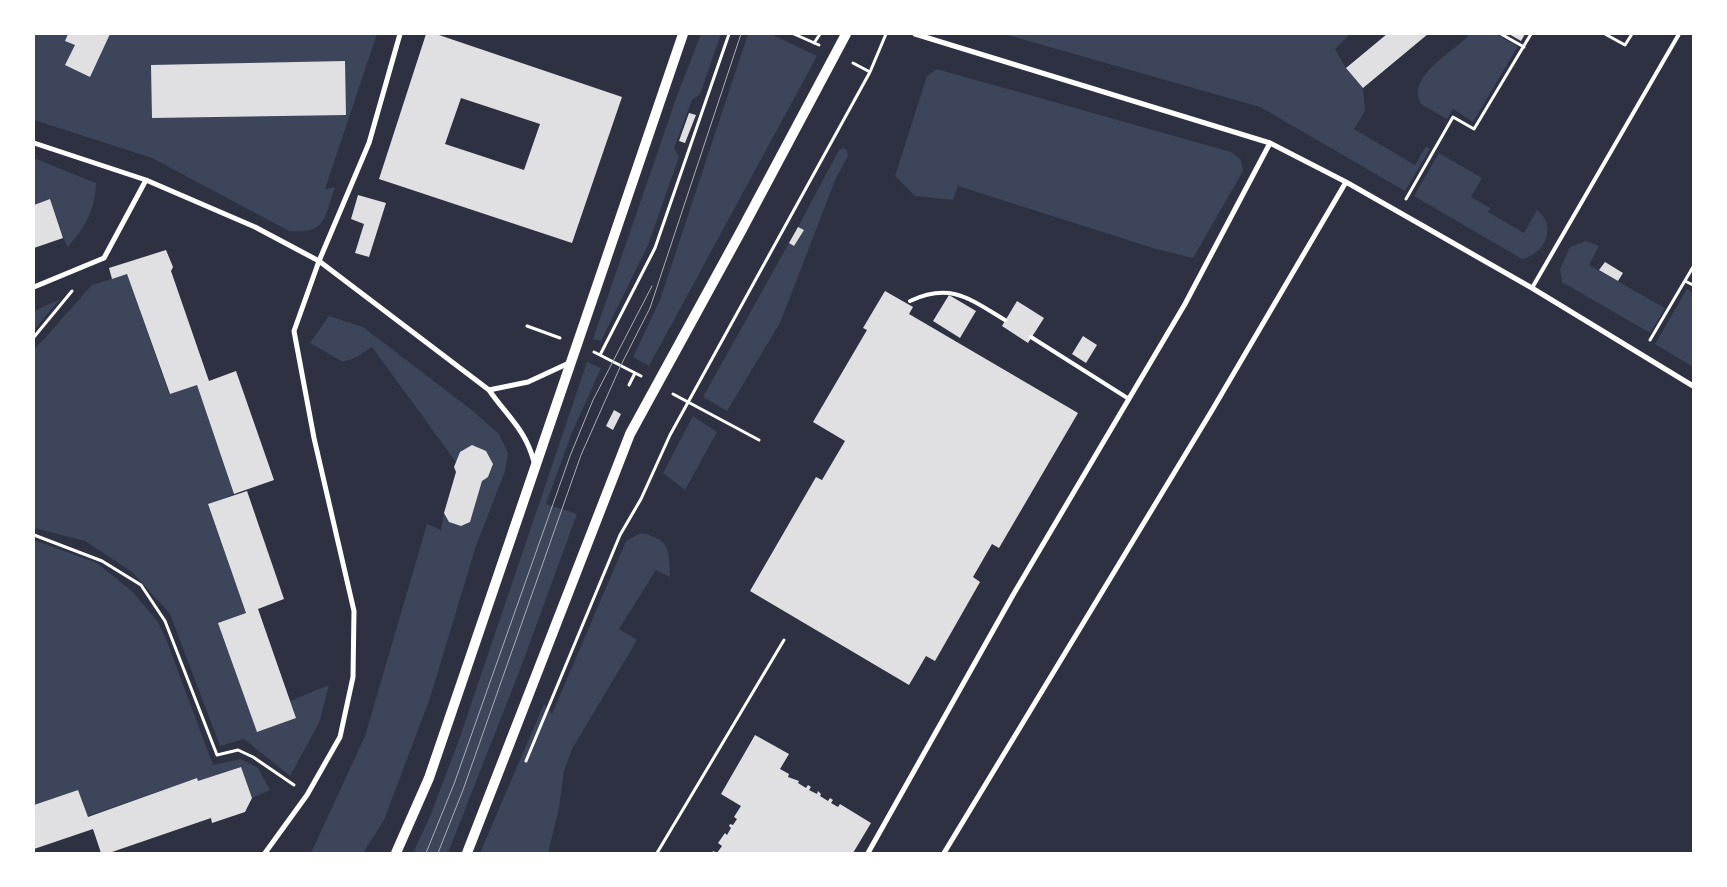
<!DOCTYPE html>
<html>
<head>
<meta charset="utf-8">
<style>
	body { margin:0 }
	#map { position:relative; width:1727px; height:887px; overflow:hidden; background:#2d3142; font-family:Mulish,sans-serif }
	canvas { display:block }
	.frame { position:absolute; inset:0; border:35px solid #fff; pointer-events:none }
</style>
</head>
<body>
<div id="map">
<canvas width="1727" height="887"></canvas>
<div class="frame"></div>
</div>
<script>
const ctx = document.querySelector('canvas').getContext('2d');
ctx.lineJoin = 'round';
function fill(path, color) {
  ctx.fillStyle = color;
  ctx.fill(path, 'evenodd');
}
function strokePath(path, color, width, dash) {
  ctx.strokeStyle = color;
  ctx.lineWidth = width;
  ctx.lineCap = dash ? 'butt' : 'round';
  ctx.setLineDash(dash || []);
  ctx.stroke(path);
}
const green = new Path2D(`
	M34 34H377L325 189 335 187C324 218 327 234 289 231L152 158 34 120Z
	M701 34H721L700 94 692 100 674 148 679 157 648 245 601 341 593 339 678 93Z
	M748 34H771L817 56 649 366 633 357 660 300Z
	M1004 34H1350L1335 49 1346 68 1363 88 1365 111 1354 129 1415 165 1426 146 1430 149 1405 191 1260 107Z
	M1470 34H1495L1518 46 1473 122 1453 109 1447 119 1422 105C1403 77 1456 51 1470 34Z
	M937 69 1231 152 1241 160 1243 171 1193 258 1156 249 958 186 953 200 915 196 895 176 927 76Z
	M843 148 847 150 848 156 836 178 780 323 727 411 703 397 789 243 794 246 803 230 798 227 839 150Z
	M1439 153 1482 178 1471 197 1490 208 1488 212 1524 233 1537 210C1558 225 1545 255 1522 259L1414 196Z
	M34 158 96 183C96 207 85 230 67 247L50 199 34 205Z
	M1586 241 1599 246 1589 265 1665 308 1650 333 1562 282 1560 269 1570 247Z
	M127 274 169 394 197 385 234 494 208 505 246 613 219 623 257 731 296 718 290 701 329 685 319 723 290 776 244 739 220 746 170 614 132 572 85 541 34 528V350L92 285Z
	M1687 289 1693 293V367L1655 344Z
	M60 299 34 330V311Z
	M329 316 363 327 473 411 499 434 508 453 505 471 476 546 430 698 384 820 363 853H311L365 736 427 524 441 530 444 513 449 522 461 526 470 522 482 481 488 477 493 464 472 445 460 452 456 462 372 347 355 358 343 362 310 343Z
	M587 362 601 368 571 435 546 504 577 514 521 667 448 853H413L431 814 460 737Z
	M693 416 717 432 685 490 663 473Z
	M641 533C671 540 669 549 670 577L656 570 619 629 637 640 572 749 564 771 559 808 548 853H480L544 704 552 714 626 541Z
	M34 540 97 563 133 592 158 622 166 639 213 765 241 759 258 768 270 790 252 798 240 767 198 781 197 778 88 816 78 790 34 805Z`);
const building = new Path2D(`
	M68 34H110L90 77 65 65 75 45 65 41Z
	M426 34H436L622 97 572 243 379 179ZM461 98 540 124 524 170 445 144Z
	M1387 34H1428L1363 88 1346 68Z
	M1509 34H1525L1521 41Z
	M345 61 346 115 152 118 151 65Z
	M689 113 696 115 685 143 679 141Z
	M358 195 386 203 369 257 355 253 364 224 351 219Z
	M50 199 63 238 34 248V205Z
	M798 227 804 230 794 246 789 243Z
	M166 250 173 267 171 271 209 381 236 371 274 480 234 494 197 385 170 394 127 274 112 279 109 268Z
	M1605 262 1623 273 1618 281 1599 270Z
	M885 291 913 307 909 314 1078 413 999 548 992 544 973 577 980 582 935 661 926 656 909 685 750 591 816 477 822 480 845 441 813 422 867 330 863 328Z
	M949 295 976 311 960 338 933 321Z
	M1017 301 1044 318 1028 343 1002 326Z
	M1083 336 1097 345 1086 363 1072 354Z
	M614 410 621 414 613 430 606 426Z
	M472 445 486 451 493 464 488 477 482 481 470 522 461 526 449 522 444 513 456 472 454 467 460 452Z
	M247 491 284 599 258 609 296 718 257 732 218 623 246 613 208 504Z
	M755 735 789 754 780 769 789 774 788 777 799 781 798 783 806 788 808 785 811 787 809 790 817 794 818 791 821 794 820 796 828 801 830 798 833 800 831 803 838 807 840 804 871 823 853 853H712L713 851 717 853 722 846 718 843 725 833 727 835 731 828 729 826 730 824 733 825 737 819 734 817 741 806 721 794Z
	M241 767 252 798 245 812 212 823 211 818 109 853H101L93 829 34 849V805L78 790 88 817 197 778 198 781Z`);
const path = new Path2D(`
	M794 34 819 45
	M1501 34 1524 47
	M1605 34 1625 45 1632 34
	M814 43 820 34
	M853 63 870 72
	M1406 199 1453 117 1474 129 1531 34
	M1685 281 1693 285
	M527 326 560 338
	M34 337 72 291
	M1650 340 1693 267
	M594 352 641 376
	M600 355 655 248 729 34
	M629 385 635 373
	M673 394 759 440
	M34 535 102 561 141 585 165 621 217 755 238 750 253 757 294 785
	M526 761 620 535 641 499 670 435 870 72 886 34
	M657 853 784 640`);
const service = new Path2D(`
	M1532 288 1679 34
	M910 301C951 282 970 299 1005 320
	M1031 337 1129 399`);
const minor = new Path2D(`
	M915 34 1270 143 1346 182 1532 288 1693 386
	M34 143 146 180 255 227 319 261 489 390C507 416 526 430 534 462
	M34 287 104 258 146 180
	M489 390 528 382 569 363
	M265 853 307 795 340 737 353 677 354 611 314 438 294 331 319 261 369 143 400 34
	M868 853 1013 595 1185 304 1270 143
	M944 853 1211 412 1346 182`);
const secondary = new Path2D(`
	M396 853 429 778 683 34
	M467 853 630 434 740 233 846 34`);
const tram = new Path2D(`
	M426 853 454 784 570 456 593 400 652 286
	M438 853 463 790 581 455 621 365 650 308 741 34`);
fill(green, '#3c4559');
fill(building, '#e0e0e3');
strokePath(path, '#fff', 3);
strokePath(service, '#fff', 4);
strokePath(minor, '#fff', 5);
strokePath(secondary, '#fff', 10);
strokePath(tram, '#abadb3', 1);
</script>
</body>
</html>
